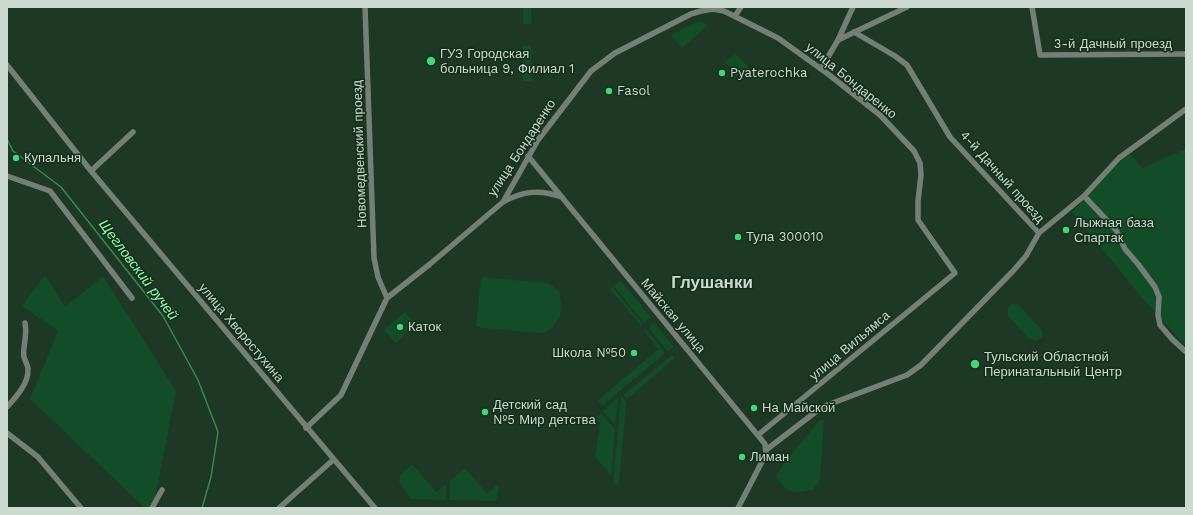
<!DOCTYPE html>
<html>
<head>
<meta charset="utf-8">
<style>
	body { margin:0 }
	#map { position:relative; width:1193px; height:515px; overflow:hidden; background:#1e3826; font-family:"Work Sans",sans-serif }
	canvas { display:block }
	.frame { position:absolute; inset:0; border:8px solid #cadace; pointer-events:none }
</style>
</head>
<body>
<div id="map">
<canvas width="1193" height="515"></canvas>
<div class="frame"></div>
</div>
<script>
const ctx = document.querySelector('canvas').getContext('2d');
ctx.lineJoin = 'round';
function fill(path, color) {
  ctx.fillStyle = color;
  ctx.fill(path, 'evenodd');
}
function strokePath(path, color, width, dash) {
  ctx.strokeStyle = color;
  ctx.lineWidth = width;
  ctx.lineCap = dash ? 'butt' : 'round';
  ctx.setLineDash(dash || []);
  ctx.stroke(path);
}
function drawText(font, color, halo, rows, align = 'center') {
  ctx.font = font + ' "Work Sans",sans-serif';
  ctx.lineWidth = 3;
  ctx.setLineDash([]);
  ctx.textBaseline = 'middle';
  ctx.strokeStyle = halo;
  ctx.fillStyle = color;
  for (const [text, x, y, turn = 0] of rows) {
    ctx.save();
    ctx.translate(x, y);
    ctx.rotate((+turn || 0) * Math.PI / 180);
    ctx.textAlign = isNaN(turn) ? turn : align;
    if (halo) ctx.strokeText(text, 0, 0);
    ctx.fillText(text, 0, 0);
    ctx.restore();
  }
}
const green = new Path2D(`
	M523 7H531L532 24H523Z
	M702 21 707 26 682 48 671 35 691 24Z
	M522 46H531L532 81H523Z
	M736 54 752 71 737 76 725 62Z
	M1186 149V346L1144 300 1072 212C1091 194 1110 169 1130 154L1142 168Z
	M45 275 65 307 103 276 176 391 153 508H145L30 399 58 331 22 306Z
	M481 277 548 283 559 291 561 302 560 317 553 327 546 332 537 333 476 327Z
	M621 281 651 317 644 323 614 286Z
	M612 287 643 324 641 326 610 289Z
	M1014 303 1019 306 1042 330V337L1036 341 1028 338 1008 316V307Z
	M405 312 416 324 396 343 384 330Z
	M654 322 674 347 668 352 648 327Z
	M646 329 661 347 658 349 644 331Z
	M661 347 665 353 602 406 598 400Z
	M672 355 675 358 627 399 623 395Z
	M621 396 626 402 619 484 613 483Z
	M618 398 615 425 603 411Z
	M601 413 615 430 611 475 595 457 600 423 596 417Z
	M820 420H824L820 480 813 490C793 493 788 495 776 476L785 462Z
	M412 464 436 492 446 485V500L411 499 399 482 400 475Z
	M465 468 487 494 497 485 499 488 497 498 494 501 449 500 450 481Z`);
const stream = new Path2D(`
	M7 139 13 151 61 187 163 316 198 380 218 432 211 477 202 508`);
const minor = new Path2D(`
	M365 7 374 258 378 277 387 298
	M1032 7 1040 55 1186 54
	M735 16 741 7
	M854 32 895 56 907 65 950 137 1039 233
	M838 40 907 7
	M7 65 91 171 375 508
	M821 69 838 40 853 7
	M528 156 765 444 766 454 738 508
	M91 171 133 132
	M7 176 50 191 132 298
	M1084 196 1116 230 1125 249 1138 264 1155 287 1159 297 1158 315 1160 325 1172 339 1186 352
	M503 202C523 191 540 189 562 197
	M7 407C16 397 29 383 28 369 28 365 25 361 24 357 22 348 28 335 25 323
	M306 428 341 395 387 298 430 264 503 202 538 140 591 71 615 53 691 14 701 11 713 9 724 11 778 38 828 74 880 115 914 151 920 163 921 175 918 201V220L955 273 758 435
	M7 433 38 457 81 508
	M766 450 822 407 907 375 921 365 1013 271 1026 256 1039 233 1084 196 1119 158 1186 109
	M152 508 162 490
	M279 508 333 460`);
const markers = [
	[431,61,5,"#42d77b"],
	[722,73,4,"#42d77b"],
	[609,91,4,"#42d77b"],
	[16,158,4,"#42d77b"],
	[1066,230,4,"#42d77b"],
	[738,237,4,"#42d77b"],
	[400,327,4,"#42d77b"],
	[634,353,4,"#42d77b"],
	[975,364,5,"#42d77b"],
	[754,408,4,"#42d77b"],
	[485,412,4,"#42d77b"],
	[742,457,4,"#42d77b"]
];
const streetNames = [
	["3-й Дачный проезд",1113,44],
	["улица Бондаренко",851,81,39],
	["улица Бондаренко",522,148,-57],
	["Новомедвенский проезд",360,154,-92],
	["4-й Дачный проезд",1002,177,48],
	["Майская улица",673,316,50],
	["улица Хворостухина",241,333,50],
	["улица Вильямса",850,346,-40]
];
const poiNames = [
	["ГУЗ Городская",440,54],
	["больница 9, Филиал 1",440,69],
	["Pyaterochka",730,73],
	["Fasol",617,91],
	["Купальня",24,158],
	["Лыжная база",1074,223],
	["Спартак",1074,238],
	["Тула 300010",746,237],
	["Каток",408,327],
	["Школа №50",626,353,"right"],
	["Тульский Областной",984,357],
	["Перинатальный Центр",984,372],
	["Детский сад",493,405],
	["№5 Мир детства",493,420],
	["На Майской",762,408],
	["Лиман",750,457]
];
const waterNames = [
	["Щегловский ручей",138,270,53]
];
const districtNames = [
	["Глушанки",712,283]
];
fill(green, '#124c28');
strokePath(stream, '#368952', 1.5);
strokePath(minor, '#748076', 5.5);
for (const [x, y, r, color] of markers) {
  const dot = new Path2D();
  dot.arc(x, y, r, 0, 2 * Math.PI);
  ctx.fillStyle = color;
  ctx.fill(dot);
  strokePath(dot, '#142e1c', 1.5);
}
drawText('13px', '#cadace', '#142e1c', streetNames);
drawText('13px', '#cadace', '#142e1c', poiNames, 'left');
drawText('italic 14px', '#92feb2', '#142e1c', waterNames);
drawText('bold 17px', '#cadace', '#142e1c', districtNames);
</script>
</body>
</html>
